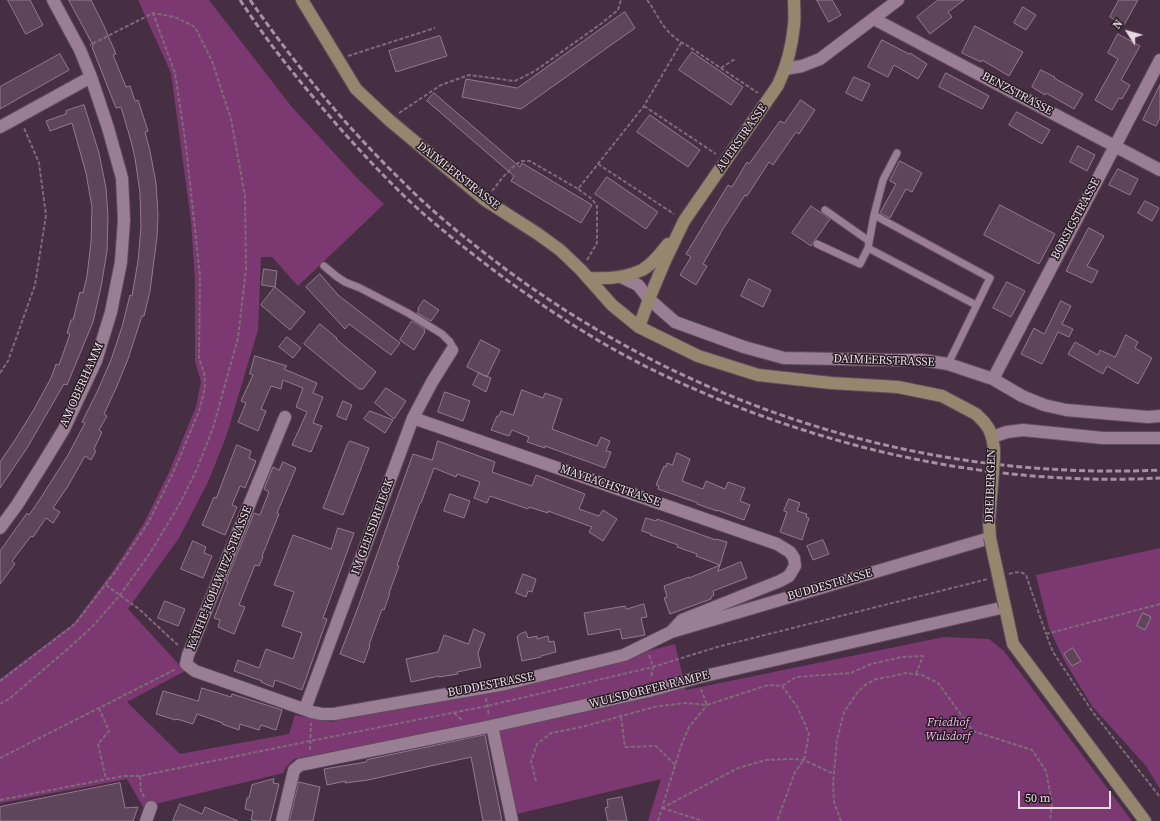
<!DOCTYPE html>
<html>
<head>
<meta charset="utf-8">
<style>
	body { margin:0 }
	#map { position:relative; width:1160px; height:821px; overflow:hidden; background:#462f42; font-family:"Source Serif 4",serif }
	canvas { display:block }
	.north { position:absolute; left:1108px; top:12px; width:40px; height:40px; -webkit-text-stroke:3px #261b24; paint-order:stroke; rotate:307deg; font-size:11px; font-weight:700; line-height:16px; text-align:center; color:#e8d8e4 }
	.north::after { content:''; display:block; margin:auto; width:14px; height:18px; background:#e8d8e4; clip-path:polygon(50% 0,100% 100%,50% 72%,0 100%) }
	.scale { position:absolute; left:1018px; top:791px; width:93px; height:18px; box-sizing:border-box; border:2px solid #e8d8e4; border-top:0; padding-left:5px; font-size:12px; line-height:14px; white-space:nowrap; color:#e8d8e4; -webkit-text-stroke:3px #261b24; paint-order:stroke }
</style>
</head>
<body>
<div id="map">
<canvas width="1160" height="821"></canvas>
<div class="north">N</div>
<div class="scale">50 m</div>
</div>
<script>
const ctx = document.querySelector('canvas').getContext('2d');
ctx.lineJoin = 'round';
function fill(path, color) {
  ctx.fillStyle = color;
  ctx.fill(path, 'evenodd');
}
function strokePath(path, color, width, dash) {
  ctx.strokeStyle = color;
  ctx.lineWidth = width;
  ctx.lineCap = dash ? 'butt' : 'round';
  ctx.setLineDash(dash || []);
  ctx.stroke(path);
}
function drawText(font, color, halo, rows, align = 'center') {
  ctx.font = font + ' "Source Serif 4",serif';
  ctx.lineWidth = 3;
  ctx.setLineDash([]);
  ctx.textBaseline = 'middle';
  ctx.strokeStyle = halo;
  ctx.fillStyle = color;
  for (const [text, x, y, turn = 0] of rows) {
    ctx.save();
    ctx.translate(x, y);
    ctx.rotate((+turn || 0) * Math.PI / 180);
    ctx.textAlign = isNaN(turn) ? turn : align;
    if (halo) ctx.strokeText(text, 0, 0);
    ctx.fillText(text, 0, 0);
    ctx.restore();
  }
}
const green = new Path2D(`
	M138 0H209L291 106 357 178 384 204 298 286 272 257H261L258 330 226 437 208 482 179 538 128 609 185 671 127 702 180 754 289 734 295 715 331 722 508 687 675 644 686 690 944 637 989 639 1004 651 1132 821H648L661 779 517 814 496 721 294 759 286 767 283 773 143 807 127 779 0 803V679L74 623 113 571 144 523 170 470 196 407 201 382 195 361V280L191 221 171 73Z
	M1160 548V789L1146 766 1092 706 1064 660 1049 628 1036 575Z`);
const building = new Path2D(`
	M8 0H30L43 25 26 34Z
	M69 0H91L104 26 116 54 113 55 126 87 130 86 135 101 138 100 148 131 145 132 150 151 156 183 158 215 157 237 150 291 144 316H142L128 359 117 386 104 414 107 416 99 430 102 432 94 449 96 451 91 460 85 456 68 486 53 508 60 512 53 523 46 518 33 537 31 536 12 561 15 564 0 584V551L27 513 29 515 40 499 68 455 85 423 82 422 97 392 111 360 122 327 130 295 132 296 138 261 141 227 140 193 135 158 131 141 121 107 116 108 92 47 93 46Z
	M817 0H832L841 15 829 22Z
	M938 0H964L948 12 952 17 930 34 917 17Z
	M1119 0H1138L1124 25 1110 17Z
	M1023 7 1036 15 1026 30 1014 23Z
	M625 12 635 28 521 109 462 97 466 79 517 88Z
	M975 26 1023 52 1009 76 982 60 981 62 962 53Z
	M1118 34 1140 46 1121 80 1130 85 1122 99 1119 98 1112 110 1095 100 1118 59 1108 53Z
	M440 36 447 56 396 72 389 51Z
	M882 40 909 54 910 53 927 64 918 79 894 65 888 77 868 67Z
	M692 52 743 87 731 105 679 70Z
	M60 54 69 70 0 109V87Z
	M1041 70 1055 77 1054 78 1083 94 1074 109 1046 93 1045 95 1032 87Z
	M946 73 989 96 982 109 939 87Z
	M854 77 870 84 862 101 846 93Z
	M1160 85V118L1156 126 1143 120Z
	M434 93 520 167 522 163 592 205 581 223 511 181 514 176 427 101Z
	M801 100 815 110 799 134 796 132 773 165 769 162 747 196 745 195 723 229 703 264 707 266 696 285 680 275 691 257 686 254 728 185 732 187 747 162 749 164 780 121 784 123Z
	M84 105 99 153 106 188 108 216 107 251 101 287 93 322 67 385 64 384 27 448 0 488V462L15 440 33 411 51 378 56 364 59 365 70 334 67 333 71 320H73L80 292 83 293 87 276 91 242 92 207 86 173 72 123 50 131 46 121 66 114V111Z
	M1017 112 1050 130 1042 144 1009 125Z
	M650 115 700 150 688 167 637 132Z
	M1078 146 1095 155 1087 171 1070 162Z
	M900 161 922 173 912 192 906 189 890 218 880 213 896 184 890 181Z
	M1118 169 1138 179 1130 195 1109 185Z
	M607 177 658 212 646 229 595 194Z
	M1145 201 1159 208 1152 221 1138 213Z
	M1000 205 1055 234 1039 264 984 235Z
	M811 206 830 219 816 239 813 242 811 246 792 233Z
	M1089 228 1104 236 1087 266 1098 271 1092 283 1066 271 1074 255Z
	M264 269 277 271 275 287 262 285Z
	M320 274 338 295 400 343 391 355 349 324 345 329 306 287Z
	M749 279 771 290 763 307 741 296Z
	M1007 282 1025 291 1011 317 993 308Z
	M275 287 305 312 290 330 261 305Z
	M424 300 439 310 431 321 417 313 419 310 418 309Z
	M1061 301 1071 306 1062 324 1073 329 1069 337 1058 332 1042 364 1021 354 1034 328 1044 334Z
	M412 321 425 329 424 331 425 332 414 350 400 340Z
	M320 324 337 338 336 339 376 372 363 389H359L304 344Z
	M1126 335 1138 342 1135 348 1152 358 1138 384 1107 366 1103 374 1068 354 1075 342 1098 355 1100 350 1115 357Z
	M287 337 301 348 293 358 279 347Z
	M481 340 500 350 487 377 467 367Z
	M255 356 287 366 284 369 317 383 313 393 323 397 313 423 322 426 311 452 292 445 307 412 296 407 303 388 283 380 281 389 271 386 261 409 266 411 258 431 238 422 246 403 241 401 253 375 250 374Z
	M479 373 491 378 486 392 473 385Z
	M386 388 406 401 394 419 375 403Z
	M522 390 543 398 545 393 562 399 552 429 597 446 601 437 610 441 606 451 611 452 605 468 545 446V448L527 442 529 437 512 430 509 436 491 430 497 416H499L501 411 513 415Z
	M445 392 470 401 463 421 438 412Z
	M343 401 352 405 346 420 337 416Z
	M370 411 393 420 385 433 364 419Z
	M350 441 369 448 343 515 323 508 347 445Z
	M438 441 495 462 492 472 532 486 536 475 585 494 579 509 599 516 603 510 617 519 603 541 589 532 592 527 548 511V513L529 507 528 509 490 496 487 503 474 498 480 482 457 474 456 477 434 468 421 503H420L397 565 399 566 389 593H390L384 610 382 609 369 645H370L364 663 340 654 357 610 413 454 432 460Z
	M237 445 251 451 249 458 256 461 245 488 240 486 232 505 237 507 225 535 202 525 214 497 216 498Z
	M677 453 690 459 682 481 703 489 706 481 725 489 728 482 745 488 740 501 750 505 744 520 717 510V511L697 504 698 503 658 489 659 486 656 485 664 466 666 467 667 463 672 465Z
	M283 462 296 468 277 513 279 514 262 556 263 557 259 566 255 565 239 605 245 607 234 634 218 627 220 620 214 618 228 582 226 581 254 513 260 515 269 492 264 489 273 467 279 470Z
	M450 494 470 501 464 518 444 511Z
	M789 499 800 503 797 511 807 514 806 517 809 518 802 540 780 532 787 512 784 511Z
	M646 518 656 521 657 519 716 540V539L727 542 720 565 696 556 697 554 677 547 678 545 650 535 651 534 642 531Z
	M338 528 354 533 323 618 327 619 302 690 275 680 273 687 261 682 262 681 234 671 238 660 259 668 266 649 293 659 302 633 282 626 294 592 274 585 293 535 331 549Z
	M823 540 829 554 813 560 807 546Z
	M193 541 206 547 204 553 212 556 203 578 181 569Z
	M741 562 747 578 713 591 714 595 711 597V599L670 614 664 598 667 597 664 586 689 577V578L720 565 718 571Z
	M523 574 536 579 532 592 528 591 526 597 516 593Z
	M165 601 185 609 178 626 158 618Z
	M644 604 647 617 641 618 645 635 622 639 620 629 588 635 584 613 625 606 626 609Z
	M1143 613 1151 617 1145 630 1137 626Z
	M474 629 485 634 478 653 481 667 457 672 458 674 439 677V676L411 682 406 659 438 652 444 635 468 644Z
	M526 632 528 638 537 636V639L548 636 549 642 554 641 556 652 541 656V657L522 661 517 637 520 634Z
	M1073 648 1081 661 1072 666 1064 654Z
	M202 688 231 697 232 694 282 710 276 730 261 725 259 730 240 724 239 730 222 724 223 723 197 714 193 724 177 719 176 720 156 714 163 691 198 701Z
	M485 735 502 821H483L471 757 368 780 345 783 346 781 327 785 324 769 366 762 367 760Z
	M274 779 273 783 279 784 270 821H258L251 820 253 811 245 809 247 798H249L252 785Z
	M299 782 320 787 313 821H290Z
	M120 783 125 808 138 807 133 821H0V807Z
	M622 797 627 821H608L605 808 608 807 607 800Z
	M180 804 202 814 205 807 238 821H173Z`);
const path = new Path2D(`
	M647 0C653 7 656 15 661 22 666 31 679 42 688 46L758 93
	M348 56 435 28
	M721 68 735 59
	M644 106 716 154
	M399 113 441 85 469 75 515 81 535 71 602 23 618 10 621 0
	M598 164 674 214
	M492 191 503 177 513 167 521 161H530L578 189
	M587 260 597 243V206L592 199 578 189 644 106 681 43
	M0 373 8 361 35 285 46 215 39 163 24 128
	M1009 574C1015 572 1021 571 1026 575L1046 634
	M106 585 139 609 179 646
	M1160 604 1046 634 1053 652 1092 711 1160 797
	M649 655 653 667 651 678
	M0 681 75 624 116 571 148 523 173 473 199 411 205 388 204 372 199 359 200 276 186 146 175 73 153 13
	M782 686 796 677 851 673 871 664 902 657 923 656 916 674
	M701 689 707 705
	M486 698 489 716
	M0 704 9 699 70 647 93 626 120 595 150 553 179 505 197 469 213 428 238 338 246 269 245 196 231 119 212 61 195 27 175 17 153 13 90 45
	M99 708 109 731 98 744 106 779
	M454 713 462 720
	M621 717 625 747 656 746 675 765
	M310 750 311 723
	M0 758 176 669
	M140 776 141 792 145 798
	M536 781 531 761 537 744 551 733 582 727 654 707 686 703 707 705 768 685 782 686 798 708 809 734 804 760 795 772 777 821
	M0 800 123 776H140L310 741 487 706 653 667 717 647 988 579
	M662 808 738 768 766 760 792 759 804 760 834 774
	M662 808 703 821
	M658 821 681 746 689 727 707 705
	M841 821 834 802 833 784 837 740 844 712 857 693 865 685 876 679 889 677 906 673 922 675 938 683 973 731 1032 750 1046 771 1052 803 1050 821`);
const lane = new Path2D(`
	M897 153 883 180 874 215 868 248 976 305
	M825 210 869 241
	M874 215 990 278 948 364
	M817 244 860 264 868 248
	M324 266 336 276 345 282 360 288 408 313 442 334 450 342 452 346V350`);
const street = new Path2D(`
	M874 19 1160 170
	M785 69 802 66 820 59 898 0
	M0 127 91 77
	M621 277 638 285 649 299 675 322 744 347 784 358 894 360H922L948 364 993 379 1022 396 1044 405 1066 410 1148 417 1160 416
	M993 379 1160 60
	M285 417 188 655 186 664 195 671 312 712 322 714H334L505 684 624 655 671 632 990 538
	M413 418 777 544 790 552 794 558 795 566 789 576 780 581 682 620 671 632
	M992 437 1007 432 1023 430 1103 438H1160
	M0 528 17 505 44 462 64 429 96 361 111 312 121 262 124 220 122 178 108 128 91 77 80 50 53 0
	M305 709 413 418 432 382 452 350
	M492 726 512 821
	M146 821 151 807
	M282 821 294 770 300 765 492 726 649 691 696 678 1005 607`);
const secondary = new Path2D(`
	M302 0 356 89 389 120 485 200 538 234 560 250 581 270 612 305 639 327 698 356 758 375 831 383 898 387 942 396 976 414 984 422 989 429 992 437 994 448V458
	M588 278C605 279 626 278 642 270 653 264 661 253 668 244
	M639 327 649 299 664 263 684 221 778 85C787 66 792 46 794 25 795 17 794 8 794 0
	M989 522 990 538
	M1005 607 1013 644 1145 821`);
const rail = new Path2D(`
	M240 0C256 24 273 48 291 70 324 111 359 151 396 188 427 219 462 246 496 272 546 309 598 343 653 370 810 446 985 487 1160 478
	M250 0C295 64 345 126 402 181 433 213 469 241 504 268 694 409 924 481 1160 470`);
const secondaryBridge = new Path2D(`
	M989 522 994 458
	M990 538 1005 607`);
const streetNames = [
	["BENZSTRASSE",1017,94,28],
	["AUERSTRASSE",742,138,-55],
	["DAIMLERSTRASSE",458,176,38],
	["BORSIGSTRASSE",1076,219,-62],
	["DAIMLERSTRASSE",884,361,2],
	["AM OBERHAMM",82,385,-66],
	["MAYBACHSTRASSE",610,486,19],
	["DREIBERGEN",991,486,-88],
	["IM GLEISDREIECK",373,527,-70],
	["KÄTHE-KOLLWITZ-STRASSE",220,578,-68],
	["BUDDESTRASSE",830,585,-16],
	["BUDDESTRASSE",491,685,-11],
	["WULSDORFER RAMPE",649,690,-14]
];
const parkNames = [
	["Friedhof",948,723],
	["Wulsdorf",948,737]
];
fill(green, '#7c3971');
fill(building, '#5e4559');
strokePath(building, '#95798f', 1);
strokePath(lane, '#614c5d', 9);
strokePath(street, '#614c5d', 14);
strokePath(secondary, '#614c5d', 14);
strokePath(path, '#7e6a7a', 2, [4, 2]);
strokePath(lane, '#9a7e94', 7);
strokePath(street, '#9a7e94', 12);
strokePath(secondary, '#95866e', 12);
strokePath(rail, '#a592a1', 3, [6, 3]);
strokePath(secondaryBridge, '#614c5d', 14, []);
strokePath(secondaryBridge, '#95866e', 12);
drawText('12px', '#e8d8e4', '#261b24', streetNames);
drawText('italic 12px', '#f6baea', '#261b24', parkNames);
</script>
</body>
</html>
